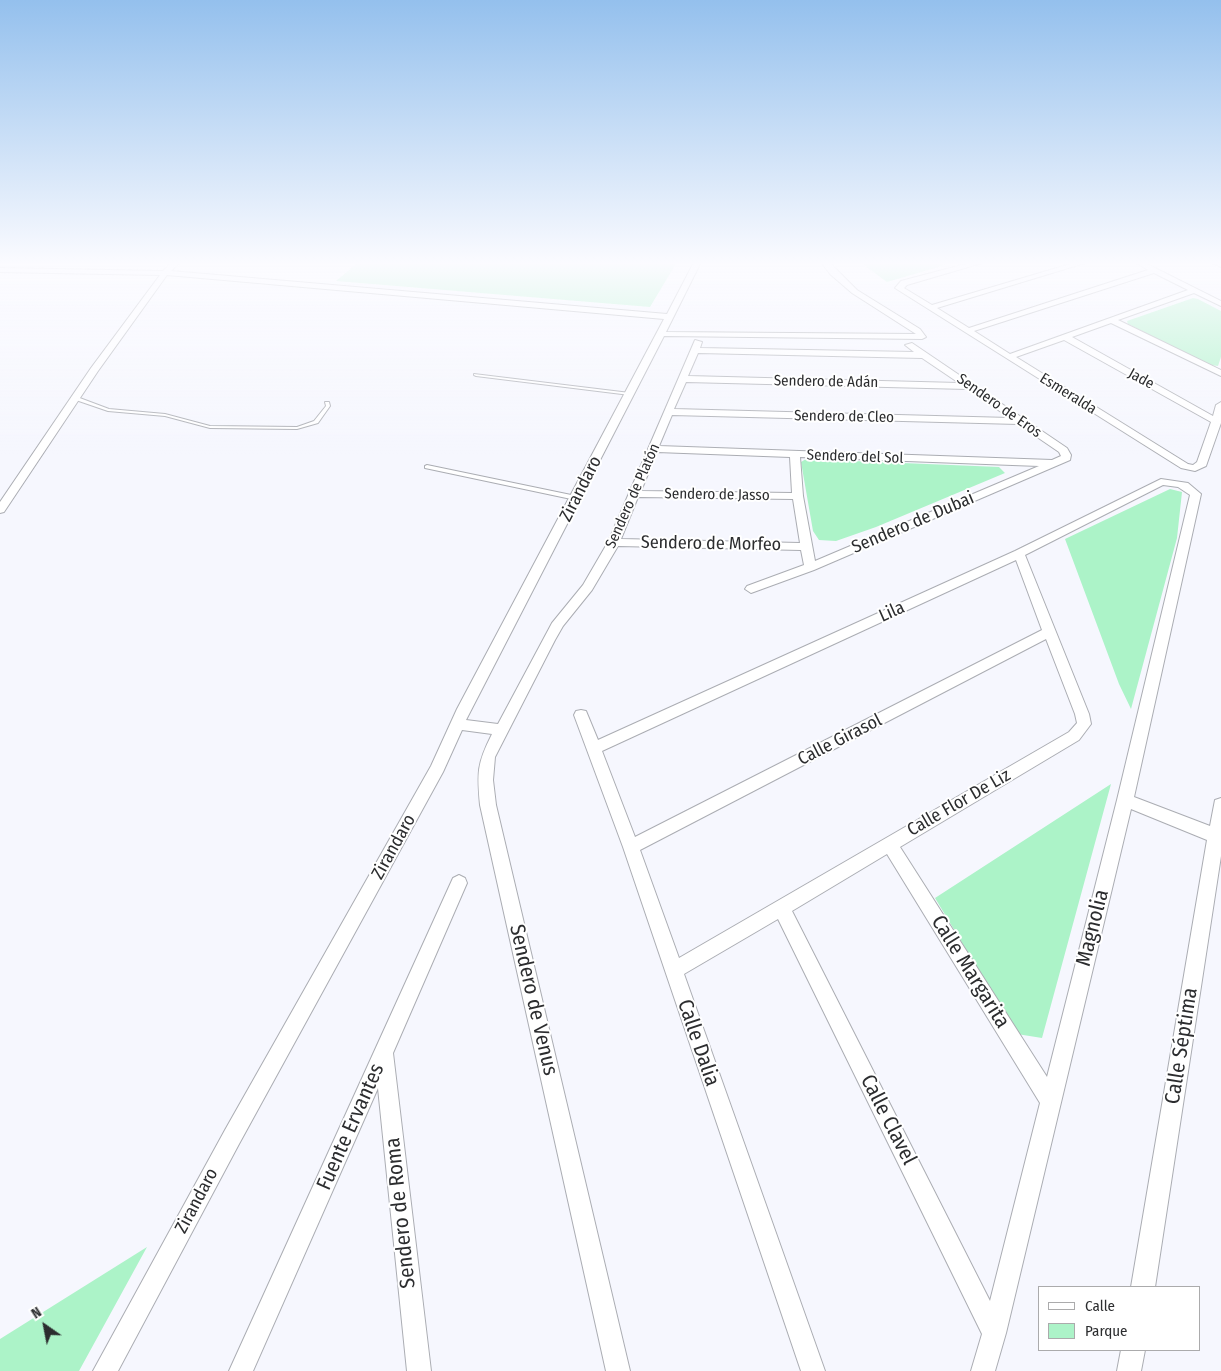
<!DOCTYPE html>
<html>
<head>
<meta charset="utf-8">
<style>
	body { margin:0 }
	#map { position:relative; width:1221px; height:1371px; overflow:hidden; background:#f6f7fe; font-family:"Fira Sans Condensed",sans-serif }
	canvas { display:block }
	.legend { position:absolute; left:1038px; top:1286px; width:162px; height:65px; box-sizing:border-box; background:#fff; border:1px solid #ababac; margin:0; padding:6px 9px; list-style:none; font-size:15px; color:#2c2d2f }
	.legend li { display:flex; align-items:center; gap:10px; height:25px }
	.legend b { width:25px; border:1px solid #ababac }
	.north { position:absolute; left:20px; top:1301px; width:50px; height:50px; -webkit-text-stroke:4px #fff; paint-order:stroke; rotate:327deg; font-size:14px; font-weight:700; line-height:20px; text-align:center; color:#2c2d2f }
	.north::after { content:''; display:block; margin:auto; width:18px; height:22px; background:#2c2d2f; clip-path:polygon(50% 0,100% 100%,50% 72%,0 100%) }
</style>
</head>
<body>
<div id="map">
<canvas width="1221" height="1371"></canvas>
<ul class="legend">
<li><b style="height:6px;background:#fff"></b>Calle</li>
<li><b style="height:14px;background:#acf3c8"></b>Parque</li>
</ul>
<div class="north">N</div>
</div>
<script>
const ctx = document.querySelector('canvas').getContext('2d');
ctx.lineJoin = 'round';
function fill(path, color) {
  ctx.fillStyle = color;
  ctx.fill(path, 'evenodd');
}
function strokePath(path, color, width, dash) {
  ctx.strokeStyle = color;
  ctx.lineWidth = width;
  ctx.lineCap = dash ? 'butt' : 'round';
  ctx.setLineDash(dash || []);
  ctx.stroke(path);
}
function drawText(font, color, halo, rows, align = 'center') {
  ctx.font = font + ' "Fira Sans Condensed",sans-serif';
  ctx.lineWidth = 4;
  ctx.setLineDash([]);
  ctx.textBaseline = 'middle';
  ctx.strokeStyle = halo;
  ctx.fillStyle = color;
  for (const [text, x, y, turn = 0] of rows) {
    ctx.save();
    ctx.translate(x, y);
    ctx.rotate((+turn || 0) * Math.PI / 180);
    ctx.textAlign = isNaN(turn) ? turn : align;
    if (halo) ctx.strokeText(text, 0, 0);
    ctx.fillText(text, 0, 0);
    ctx.restore();
  }
}
const green = new Path2D(`
	M359 262H677L650 307 336 281Z
	M860 262H937L945 265 887 282Z
	M1193 298 1198 299 1221 311V357L1218 366 1210 365 1128 324 1127 321Z
	M806 459 999 467 1005 473 876 527 836 541 819 540 813 531 801 462Z
	M1170 489 1182 492 1177 538 1131 709 1119 684 1065 539Z
	M1111 784 1042 1038 1017 1034 935 898Z
	M147 1247 79 1371H0V1339Z`);
const service = new Path2D(`
	M474 374 630 393 632 394 630 395 476 376 474 375Z
	M73 397H77L109 409 165 414 210 426 297 427 314 421 326 406 325 402H329L330 406 318 423 297 429 210 428 165 416 108 411 73 399Z
	M427 465 576 496 579 498 576 500 425 468V466Z`);
const minor = new Path2D(`
	M172 262H180L171 271 667 314 694 262H701L666 332 916 334 852 293 830 274 821 262H829L857 290 920 329 926 337 922 339 664 336 466 720 498 724 552 623 583 585 608 542 695 340 702 342 700 348 914 352 905 345 912 343 1067 448 1071 455 1070 460 814 570 751 593 745 589 747 586 804 565 801 550 618 546 592 590 563 626 555 640 495 757 493 780 496 805 630 1371H606L480 805C477 772 477 764 492 734L462 730 443 772 239 1144 118 1371H93L225 1130 431 766 457 709 664 319 167 275 98 371 4 512 0 513V502L91 368 160 275 0 272V268L163 271ZM698 353 922 358 959 383 688 376ZM686 382 967 389 1010 418 674 409ZM672 415 1018 424 1059 452 1061 456 1052 460 659 446ZM657 452 790 457 792 493 641 491ZM800 457 1039 466 815 561 803 496ZM638 497 793 499 800 543 621 539Z
	M973 262H985L907 285 904 288 932 305 1077 262H1088L937 308 969 328 1148 270 1135 262H1143L1221 301V306L1194 293 1118 320 1221 370V376L1111 323 1072 337 1213 416 1216 405 1221 402V423L1206 466 1195 471 1181 468 895 288 901 281ZM1154 273 1188 290 1010 354 974 331ZM1064 340 1211 422 1197 462 1193 465 1188 464 1016 357Z
	M1210 262H1221V267Z
	M1161 479 1188 483 1201 494 1134 797 1210 826 1215 800 1221 798V856L1155 1287H1131L1207 840 1131 809 1006 1333 995 1371H971L982 1334 778 919 684 974 825 1371H801L623 847 574 715 576 711 581 710 586 711 598 740 1015 551ZM1163 485 1178 487 1190 495 1117 800 1047 1077 900 847 1079 740 1091 724 1089 714 1025 555ZM1016 560 1042 630 635 837 602 751ZM1046 639 1075 714 1077 723 1069 732 679 958 640 850ZM887 854 1040 1103 990 1301 792 911Z
	M459 875 465 878 467 883 393 1053 431 1371H407L378 1088 253 1371H229L453 878Z
	M1121 1350H1145L1141 1371H1117Z`);
const farStreetnames = [
	["Jade",1141,379,29],
	["Sendero de Adán",826,382,1],
	["Esmeralda",1068,394,32],
	["Sendero de Eros",999,406,35],
	["Sendero de Cleo",844,417,1],
	["Sendero del Sol",855,457,2],
	["Sendero de Jasso",717,495,1],
	["Sendero de Platón",633,496,-66]
];
const streetNames = [
	["Zirandaro",581,489,-63],
	["Sendero de Dubai",913,523,-23],
	["Sendero de Morfeo",711,544,1],
	["Lila",892,612,-24],
	["Calle Girasol",840,740,-27],
	["Calle Flor De Liz",959,803,-30],
	["Zirandaro",394,847,-61],
	["Zirandaro",197,1201,-62]
];
const nearStreetnames = [
	["Magnolia",1093,928,-76],
	["Calle Margarita",970,972,58],
	["Sendero de Venus",533,1000,77],
	["Calle Dalia",698,1043,71],
	["Calle Séptima",1182,1046,-81],
	["Calle Clavel",888,1120,63],
	["Fuente Ervantes",351,1127,-66],
	["Sendero de Roma",401,1213,-96]
];
fill(green, '#acf3c8');
strokePath(service, '#abadb3', 2);
strokePath(minor, '#abadb3', 2);
fill(service, '#fff');
fill(minor, '#fff');
const sky = ctx.createLinearGradient(0, 0, 0, 454);
sky.addColorStop(0, '#94c0ed');
sky.addColorStop(0.58, '#fbfbff');
sky.addColorStop(1, '#fbfbff00');
ctx.fillStyle = sky;
ctx.fillRect(0, 0, 1221, 454);
drawText('15px', '#2c2d2f', '#fff', farStreetnames);
drawText('18px', '#2c2d2f', '#fff', streetNames);
drawText('21px', '#2c2d2f', '#fff', nearStreetnames);
</script>
</body>
</html>
